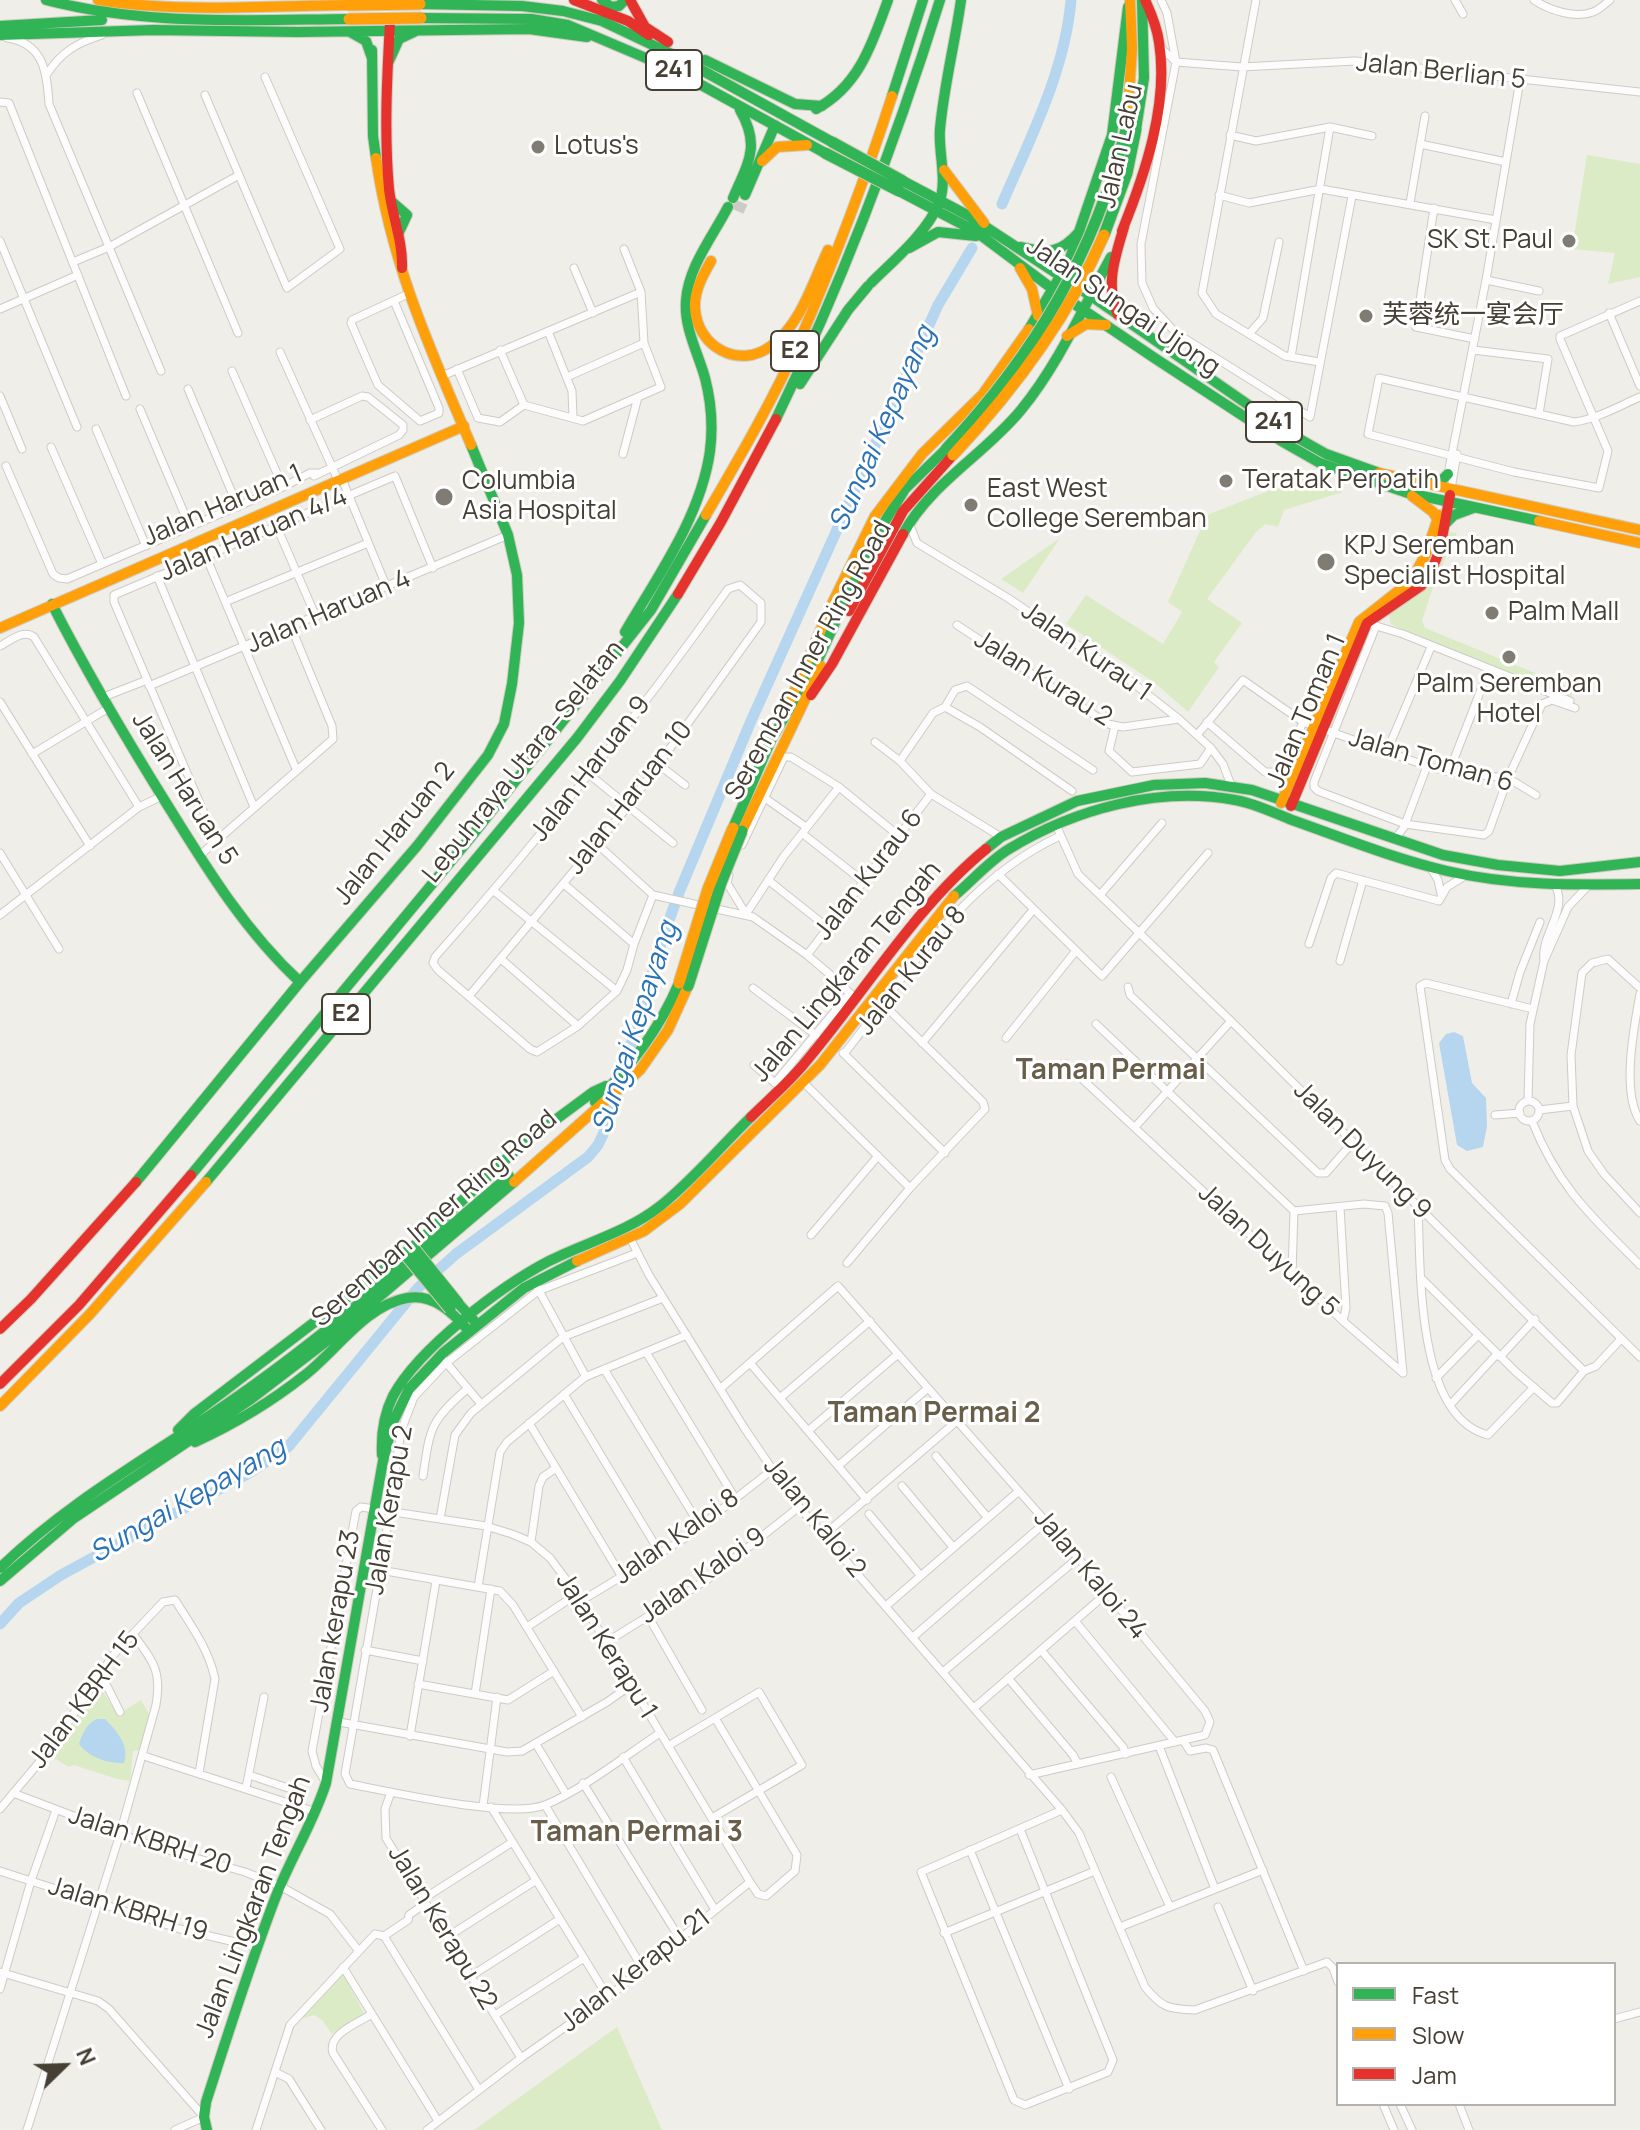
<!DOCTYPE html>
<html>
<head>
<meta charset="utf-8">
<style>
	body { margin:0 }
	#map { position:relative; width:1640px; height:2130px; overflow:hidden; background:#f0eee8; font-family:Manrope,sans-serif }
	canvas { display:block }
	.legend { position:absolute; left:1336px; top:1962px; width:280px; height:144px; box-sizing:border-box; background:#fff; border:2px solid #b5b2ae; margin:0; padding:10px 14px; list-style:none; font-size:24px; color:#453f34 }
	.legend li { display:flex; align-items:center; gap:16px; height:40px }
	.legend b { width:40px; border:2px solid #b5b2ae }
	.north { position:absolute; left:24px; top:2026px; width:80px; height:80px; -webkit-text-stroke:6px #fff; paint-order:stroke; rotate:67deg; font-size:22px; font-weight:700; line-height:32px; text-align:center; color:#453f34 }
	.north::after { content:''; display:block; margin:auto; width:28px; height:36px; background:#453f34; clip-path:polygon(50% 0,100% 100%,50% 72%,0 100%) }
</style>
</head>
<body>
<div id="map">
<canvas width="1640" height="2130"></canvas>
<ul class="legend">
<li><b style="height:10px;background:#30b455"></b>Fast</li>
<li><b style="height:10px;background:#ff9f0a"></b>Slow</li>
<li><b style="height:10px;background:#e5322d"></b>Jam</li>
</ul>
<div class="north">N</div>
</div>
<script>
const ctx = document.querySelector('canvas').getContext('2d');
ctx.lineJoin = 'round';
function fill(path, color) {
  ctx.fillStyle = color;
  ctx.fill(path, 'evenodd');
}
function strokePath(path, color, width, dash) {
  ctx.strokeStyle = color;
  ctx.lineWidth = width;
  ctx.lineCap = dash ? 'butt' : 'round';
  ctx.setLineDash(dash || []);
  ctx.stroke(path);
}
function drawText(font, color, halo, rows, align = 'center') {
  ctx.font = font + ' Manrope,"Noto Sans SC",sans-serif';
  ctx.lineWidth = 6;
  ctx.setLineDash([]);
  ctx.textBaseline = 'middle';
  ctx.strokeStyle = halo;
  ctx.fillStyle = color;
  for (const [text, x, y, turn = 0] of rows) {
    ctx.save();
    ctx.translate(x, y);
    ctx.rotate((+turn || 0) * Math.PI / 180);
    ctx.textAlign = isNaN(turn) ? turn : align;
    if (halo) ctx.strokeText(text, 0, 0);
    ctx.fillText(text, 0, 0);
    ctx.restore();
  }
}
const green = new Path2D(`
	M1587 155 1640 164V277L1608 284 1615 253 1572 249Z
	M1316 472 1343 492 1284 510 1278 527 1265 524 1256 532 1207 599 1242 623 1214 662 1219 667 1188 712 1155 683 1066 624 1086 595 1163 644 1182 612 1168 602 1207 515Z
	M1450 532 1457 533 1434 584 1422 621 1425 628 1574 689 1569 700 1460 657 1391 624 1389 615 1433 571Z
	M1060 538 1023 593 1001 579Z
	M101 1688 117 1715 141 1700 150 1716 142 1750 133 1751 130 1781 117 1779 74 1765 69 1767 47 1754 92 1692Z
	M343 1974 364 2013 332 2034 322 2020 314 2015 300 2019Z
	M617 2027 662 2130H474Z`);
const water = new Path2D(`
	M1454 1032 1463 1036 1472 1083 1486 1098 1487 1126 1483 1147 1467 1151 1457 1145 1439 1043 1446 1034Z
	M97 1719H105C117 1731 130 1746 124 1763 108 1764 88 1757 79 1744 82 1734 87 1723 97 1719Z`);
const river = new Path2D(`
	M1002 204C1030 139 1065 71 1071 0
	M0 1624 19 1603 61 1575 251 1472 288 1447 418 1288 456 1254 588 1157 598 1145 606 1128 664 934 680 890 751 721 938 305 972 248`);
const highwayTunnel = new Path2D(`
	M737 211 741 202`);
const street = new Path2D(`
	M1161 0 1167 13 1176 62 1141 244 1142 283 1153 308 1176 333 1310 417 1352 196
	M1256 0 1202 293 1216 314 1285 356 1319 362
	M1455 0 1463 14
	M1534 0C1549 10 1575 19 1593 12 1599 10 1605 4 1610 0
	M7 38C44 43 47 73 49 104L161 371
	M1160 47 1176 62 1242 67 1355 61 1640 92
	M47 74C62 51 77 43 102 35
	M137 93 238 333
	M205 95 287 288 340 249 265 77
	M0 102 9 103 126 396
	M1230 135 1256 141 1330 127 1372 136
	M1420 144 1506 162
	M1219 195 1249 203 1321 189 1496 220
	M1410 203 1425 116
	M1434 208 1416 327 1475 339
	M0 241 77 427
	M73 262 109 247 239 175
	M574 268 593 313
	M1486 280 1539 291
	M394 301 439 408V413L420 421 378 385 351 323 352 320 408 294
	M1640 301 1560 336V339L1608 451 1599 488 1514 472 1368 434 1379 378 1574 422C1597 419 1619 406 1640 397
	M0 309 78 275
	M1609 313 1640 386
	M548 331 572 391 573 418
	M1249 334 1263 318 1279 242
	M500 350 524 405 583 421 661 387 644 343 641 292 624 249
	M1473 350 1548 359 1539 414
	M280 352 338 480
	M1291 357 1330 127
	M457 369 478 418 500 422 524 405
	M232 371 283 487
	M442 376 641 292
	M567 377 644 343
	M188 389 238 507
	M0 396 22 449
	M140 409 190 527
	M310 420 362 396 368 397 403 425V430L399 435 314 476
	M96 429 146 546
	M51 447 102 564
	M623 454 638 397
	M6 466 53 574 59 578 67 579 283 487 310 473H317
	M1448 474 1486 280 1520 80
	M342 479 387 588
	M1451 489 1457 454
	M909 523 917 543 1008 598 1128 679 1179 719 1211 748 1223 764 1231 785
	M276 525 316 617
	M199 540 296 769
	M157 576 254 807
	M225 602 368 543
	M957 625 1108 724 1123 727 1179 719
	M1373 625 1403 634 1570 701
	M1376 626 1314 782V787L1318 791 1405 824 1484 835 1489 831 1508 778 1542 704 1552 700 1575 708
	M0 646C10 641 23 629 34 637L139 807
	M149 686 508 535
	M101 698 147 680
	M0 702 90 846
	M945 707 955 690 967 686 1093 770
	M1207 722 1265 772H1278L1283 769 1303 722
	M1115 726 1109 751 1132 772 1200 764 1211 748
	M1197 735 1243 680 1303 722 1427 766 1449 772 1508 778 1536 795
	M875 742 900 761 931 794 1001 837
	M1387 751 1431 647
	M32 754 107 709
	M900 761 933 713 945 707 980 727 1072 791
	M658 764 685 785
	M1449 772 1489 669
	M590 775 673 843
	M765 798 806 827
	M1056 825 1078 874 1231 1021 1584 1371
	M803 834 864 882
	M1395 839 1404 827 1427 766
	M216 841 114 602V595L395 476 433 568
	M597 844 653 895 753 917 807 955 840 983 856 1000
	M742 845 784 757H791L839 787 899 836
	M0 853 59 949
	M199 856 333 739 332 726 291 627
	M1430 867 1438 880 1441 894
	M998 874 1102 976 1208 853
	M729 875 727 883 746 914 784 856 839 787
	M768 880 827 927
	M564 884 634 944
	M1555 885C1569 910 1540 935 1544 961L1568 907 1587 887
	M494 891 617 991
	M1100 895 1162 823
	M0 915 139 807 162 796
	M1309 944 1331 878 1336 873 1439 901 1447 887 1465 876
	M807 955 931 794
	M501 959 578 1026
	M1340 961 1363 880
	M1128 987 1130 995 1318 1173H1326L1353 1142
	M753 988 816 1035
	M1640 988 1608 959 1592 963 1582 973 1571 1055 1573 1106 1588 1151 1604 1174 1640 1213
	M1640 994C1634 1027 1621 1092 1640 1121
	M469 996 629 805 761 622V603L740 585 728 589C637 717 539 840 435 957L433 963 438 970 530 1049 537 1052 578 1026 617 991 627 970 634 944 653 895
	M1511 1004 1520 972 1540 922
	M1533 1009 1426 983 1420 986 1445 1160 1450 1169 1640 1357
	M1096 1024 1294 1211 1292 1272
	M1006 1038 1075 952
	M922 1043 1033 910
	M843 1053 945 1153
	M844 1054C907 974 964 880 1060 836
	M1066 1064 1343 1321 1403 1373
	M754 1065 775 1083 850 993
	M803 1082 910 1188
	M1528 1101 1530 1024 1544 961
	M1519 1111a10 10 0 1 1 20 0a10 10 0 1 1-20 0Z
	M1539 1110 1573 1106
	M1495 1115 1520 1113
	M1532 1121C1558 1187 1591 1216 1640 1265
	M1135 1127 1231 1021
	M1340 1207 1346 1308 1343 1321
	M1418 1208C1421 1266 1415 1417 1488 1435L1534 1387
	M1294 1211 1364 1204 1385 1206 1388 1213 1403 1373
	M811 1235 878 1156
	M630 1238 649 1275 745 1429 794 1501 1062 1810 1079 1833 1145 1987C1162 2008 1168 2009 1195 2010L1327 1962 1333 1968 1338 1982
	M637 1253 538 1291 445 1364 414 1397 401 1431 385 1542 345 1774 350 1784C391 1792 510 1819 545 1805 582 1790 625 1756 660 1733
	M847 1263 910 1188 985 1109 983 1102 884 1005
	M1422 1279 1516 1372 1552 1403H1557L1584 1371 1596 1366 1621 1339
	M537 1287 586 1377
	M646 1352 735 1498
	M1500 1357 1535 1319
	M444 1360 481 1404
	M750 1363 867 1500
	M604 1369 700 1526
	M1436 1378 1478 1335
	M720 1389 838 1286 1078 1558 1205 1711 1210 1722 1205 1735 1029 1775
	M564 1394 660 1553
	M780 1398 870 1321
	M1451 1404 1497 1354
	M529 1423 622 1577
	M808 1431 898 1354
	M936 1456 988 1518
	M838 1466 928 1388
	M423 1476C430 1428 430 1421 467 1389
	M902 1486 953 1547
	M869 1514 920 1575
	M440 1519 455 1435 471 1413 563 1337 663 1298
	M824 1535 957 1421
	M531 1542 539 1486 543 1477 556 1468
	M380 1570 500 1591 513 1605 582 1717
	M478 1587 500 1452 507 1442 585 1377 687 1335
	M581 1601 685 1538 772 1470
	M886 1606 1019 1491
	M648 1616 702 1710
	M1075 1621 1175 1742
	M527 1627 577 1594
	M913 1637 1046 1522
	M605 1643 708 1579 799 1507
	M365 1650 423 1661
	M1041 1650 1123 1747 1126 1754
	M943 1672 1078 1558
	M1008 1678 1073 1755 1078 1764
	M98 1679 107 1686 120 1712
	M418 1684 508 1700 554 1671
	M475 1694 491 1589
	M974 1708 1107 1593
	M339 1722 507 1752 522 1751 607 1702 631 1685
	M410 1736 436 1581
	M1183 1740 1190 1751 1206 1748 1213 1750 1304 1971
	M536 1744 566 1794
	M668 1746 759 1692 802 1765 712 1818
	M1159 1746 1215 1889
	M144 1756 316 1812
	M623 1757 715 1910
	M249 1775 291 1789 293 1792 291 1803
	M1111 1777 1170 1907
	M326 1783 316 1766 312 1751 356 1511 361 1507 486 1526 512 1534 531 1542 550 1558 577 1594 750 1882 758 1894 766 1896 795 1871 797 1855 715 1718
	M583 1783 680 1939
	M246 1788 264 1697
	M391 1792 385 1809 386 1838 521 2058
	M13 1793 150 1845 245 1872 280 1886 330 1914 358 1950
	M545 1805 643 1969
	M483 1806 497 1697
	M491 1807 608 1997
	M0 1809 47 1753 114 1654 163 1602 175 1600C191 1625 209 1650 215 1679L199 1773
	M1020 1829 1113 2060 1108 2072 1025 2105 1014 2100 921 1872 1062 1810
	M970 1850 1069 2089
	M0 1871 180 1929 256 1947
	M423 1899 511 1843
	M1218 1907 1253 1991
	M1120 1927 1263 1870
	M944 1933 1095 1871
	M384 1936 479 2090
	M447 1937 535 1881
	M343 1967 438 2121
	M0 1972 98 2001 109 2009 204 2117 175 2130
	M471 1976 560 1919
	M0 1989 31 1881 56 1810
	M372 2014C358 2023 327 2034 333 2053L382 2130
	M495 2015 584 1958
	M1614 2019 1640 2012
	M275 2072 289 2079 321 2130
	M1383 2104 1394 2130
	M1400 2104 1412 2130
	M1459 2104 1469 2130
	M27 2130 120 1834 156 1705C162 1671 153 1661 133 1634
	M256 2130 290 2025 375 1934 384 1936 408 1920 409 1915 426 1903
	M427 2130 521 2058 608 1997 750 1882`);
const fast = new Path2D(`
	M46 0C146 26 247 20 349 19
	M602 0 611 7 619 6 625 0
	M420 4 522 6 563 11 602 21 678 57 832 142
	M421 18 531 19 568 25 674 70 825 153
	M0 26 102 20
	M350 32 366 41 372 58
	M0 35 153 30 298 32 529 29 587 37
	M372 50 373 136 376 158
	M705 60 795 104 822 106
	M389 61 399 39 416 31
	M892 96 923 0
	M816 109C859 86 872 44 888 0
	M1136 129 1144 78 1142 0
	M903 181 969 216 1091 296 1289 433 1326 454 1379 473
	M899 191 975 231 1058 293 1156 359 1283 442 1320 463 1408 493 1539 521
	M745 195 775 125
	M733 198C748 163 761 146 740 110
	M391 201 407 215 399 232
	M1020 247C1049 253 1059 255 1080 231
	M909 248 938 232 976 236
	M871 283C894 260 926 234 939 203 948 181 938 152 940 129 944 85 955 43 961 0
	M1029 329 1069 261 1112 135 1128 7
	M800 384 848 310 868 286
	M776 419C842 283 895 144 940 0
	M1427 484 1442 480 1448 474
	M1445 524 1454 515 1473 508
	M903 534C931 483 985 454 1021 410 1058 365 1083 308 1111 257
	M52 604C87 673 127 740 168 806 207 869 245 931 300 982
	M625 632C658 576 701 516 710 451 713 427 711 401 705 378 698 353 684 328 686 301 688 267 713 236 728 207
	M733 828 771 740 818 660 872 542 905 489 946 449
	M986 849 1001 837 1077 801 1154 785 1205 783 1252 790 1443 855 1498 865 1560 871 1640 862
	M954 896C972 881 989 861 1009 849 1075 809 1158 786 1235 800 1254 803 1274 813 1292 820 1343 838 1395 859 1447 871 1511 886 1575 885 1640 884
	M595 1102C631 1066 659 1030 679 983
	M191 1175 471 837 651 610 706 515
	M136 1182 300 982 417 846 488 755 504 724 512 684 519 623 517 575 508 535 471 445
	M206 1182 577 738 620 681 678 594
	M458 1303 477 1324
	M178 1430 194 1414 413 1247 520 1146 593 1092 606 1086
	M195 1442C234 1424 271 1402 305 1375 336 1351 366 1305 407 1298 433 1293 453 1313 469 1331
	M382 1455C381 1434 384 1414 393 1396 419 1348 501 1286 549 1261 585 1243 627 1232 659 1207 691 1182 721 1146 751 1117
	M0 1568C72 1498 159 1452 241 1394 335 1328 421 1251 509 1176
	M0 1581 74 1518 251 1399 332 1337 514 1182
	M207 2130 204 2117 206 2102C229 2031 251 1960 278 1891 293 1854 314 1821 326 1783L383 1461 393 1422 409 1389 443 1353 524 1288 577 1261`);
const slow = new Path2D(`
	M98 0C179 13 266 6 348 5
	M1127 126 1132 48 1130 0
	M376 158C391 263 430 349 471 445
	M762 161 777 147 807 145
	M944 170 984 223
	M711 261C703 275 694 291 695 308 697 347 739 370 771 346 801 324 813 282 828 250
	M1020 268 1032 289 1038 316
	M1067 336 1086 324 1106 325
	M1379 473 1640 530
	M1412 496 1433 512 1438 520
	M706 515C739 458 772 402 799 342 834 261 865 180 892 96
	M1539 521 1640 543
	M0 628 464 426
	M790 701 831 606 875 516 922 454 983 394 1029 329
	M1281 803 1359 622 1411 581 1426 554 1439 515
	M742 831 821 666
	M514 1182 640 1070 668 1030 688 986
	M577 1261 644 1231 680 1204 820 1065 954 896
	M0 1406 90 1314 206 1182`);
const jam = new Path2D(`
	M574 0 628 21 649 35
	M630 0 645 27 668 42
	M390 22C387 77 384 134 389 189 392 216 403 241 402 268
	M1122 231C1145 174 1169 104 1159 42 1157 27 1151 13 1145 0
	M1118 315C1105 285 1115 257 1124 227
	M678 594 721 522 776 419
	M849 611 903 511 953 455
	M811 695 832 664 903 534
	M1291 806 1367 623 1421 586 1431 572 1440 549 1450 495
	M751 1117C768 1100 787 1084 803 1065 862 996 916 906 986 849
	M0 1329 31 1299 136 1182
	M0 1384 79 1305 191 1175`);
const fastBridge = new Path2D(`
	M832 142 903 181
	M825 153 899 191
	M1104 235 1127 173 1136 129
	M946 449C1036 353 1094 254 1127 126
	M688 986 721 883 742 831
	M413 1247 458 1303
	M404 1253 450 1309`);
const slowBridge = new Path2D(`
	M348 5 420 4
	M349 19 421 18
	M953 455C1015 389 1068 318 1104 235
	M679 983 708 889 733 828`);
const markers = [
	[538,147,8,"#817c73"],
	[1569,241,8,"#817c73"],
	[1366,316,8,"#817c73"],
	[1226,481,8,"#817c73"],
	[444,497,10,"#817c73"],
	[971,505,8,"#817c73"],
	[1326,562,10,"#817c73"],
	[1492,613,8,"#817c73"],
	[1509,657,8,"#817c73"]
];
const shields = [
	[674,70,56],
	[795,351,48],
	[1274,422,56],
	[346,1014,48]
];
const shieldNames = [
	["241",674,70],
	["E2",795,351],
	["241",1274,422],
	["E2",346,1014]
];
const streetNames = [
	["Jalan Berlian 5",1441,72,6],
	["Jalan Labu",1121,146,-77],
	["Jalan Sungai Ujong",1123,307,34],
	["Jalan Haruan 1",223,506,-23],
	["Jalan Haruan 4/4",254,535,-23],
	["Jalan Haruan 4",329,612,-23],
	["Jalan Kurau 1",1086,652,35],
	["Seremban Inner Ring Road",809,661,-61],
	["Jalan Kurau 2",1043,679,32],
	["Jalan Toman 1",1307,711,-67],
	["Jalan Toman 6",1431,761,16],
	["Lebuhraya Utara–Selatan",524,762,-51],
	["Jalan Haruan 9",591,769,-52],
	["Jalan Haruan 5",184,789,58],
	["Jalan Haruan 10",630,798,-52],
	["Jalan Haruan 2",395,834,-51],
	["Jalan Kurau 6",869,875,-52],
	["Jalan Kurau 8",912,971,-51],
	["Jalan Lingkaran Tengah",847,972,-50],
	["Jalan Duyung 9",1362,1151,45],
	["Seremban Inner Ring Road",435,1219,-41],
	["Jalan Duyung 5",1268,1251,43],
	["Jalan Kerapu 2",390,1510,-80],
	["Jalan Kaloi 2",814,1518,51],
	["Jalan Kaloi 8",677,1537,-35],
	["Jalan Kaloi 24",1090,1575,50],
	["Jalan Kaloi 9",703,1576,-35],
	["Jalan kerapu 23",336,1621,-80],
	["Jalan Kerapu 1",606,1646,58],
	["Jalan KBRH 15",85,1700,-53],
	["Jalan KBRH 20",150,1841,18],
	["Jalan Lingkaran Tengah",254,1907,-69],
	["Jalan KBRH 19",128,1910,17],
	["Jalan Kerapu 22",442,1928,59],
	["Jalan Kerapu 21",636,1971,-38]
];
const poiNames = [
	["Lotus's",554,147],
	["SK St. Paul",1553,241,"right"],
	["芙蓉统一宴会厅",1382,316],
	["Teratak Perpatih",1242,481],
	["Columbia",462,482],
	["Asia Hospital",462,512],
	["East West",987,490],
	["College Seremban",987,520],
	["KPJ Seremban",1344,547],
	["Specialist Hospital",1344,577],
	["Palm Mall",1508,613],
	["Palm Seremban",1509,685,"center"],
	["Hotel",1509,715,"center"]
];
const waterNames = [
	["Sungai Kepayang",883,429,-66],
	["Sungai Kepayang",636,1028,-72],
	["Sungai Kepayang",188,1501,-30]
];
const neighbourhoodNames = [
	["Taman Permai",1111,1071],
	["Taman Permai 2",934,1414],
	["Taman Permai 3",637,1833]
];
fill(green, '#dbebc6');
fill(water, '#b6d6f0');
strokePath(river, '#b6d6f0', 11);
strokePath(highwayTunnel, '#cecbc4', 14, [14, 7]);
strokePath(street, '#cecbc5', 9);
strokePath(fast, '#cfcbbf', 12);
strokePath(slow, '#cfcbbf', 12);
strokePath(jam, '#cfcbbf', 12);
strokePath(street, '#fdfcfc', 7);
strokePath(fast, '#30b455', 10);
strokePath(slow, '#ff9f0a', 10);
strokePath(jam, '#e5322d', 10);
strokePath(fastBridge, '#d3cbb4', 13, []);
strokePath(slowBridge, '#d3cbb4', 13, []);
strokePath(fastBridge, '#30b455', 11);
strokePath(slowBridge, '#ff9f0a', 11);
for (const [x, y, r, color] of markers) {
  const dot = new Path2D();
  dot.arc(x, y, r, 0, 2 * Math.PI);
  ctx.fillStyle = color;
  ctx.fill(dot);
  strokePath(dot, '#fff', 3);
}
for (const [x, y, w] of shields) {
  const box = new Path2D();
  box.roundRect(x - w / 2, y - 20, w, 40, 6);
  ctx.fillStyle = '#fff';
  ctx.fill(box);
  strokePath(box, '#453f34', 2);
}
drawText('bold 24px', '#453f34', null, shieldNames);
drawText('26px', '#453f34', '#fff', streetNames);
drawText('26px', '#453f34', '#fff', poiNames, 'left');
drawText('italic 28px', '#2972b5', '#fff', waterNames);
drawText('bold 28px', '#685e4a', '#fff', neighbourhoodNames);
</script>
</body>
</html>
